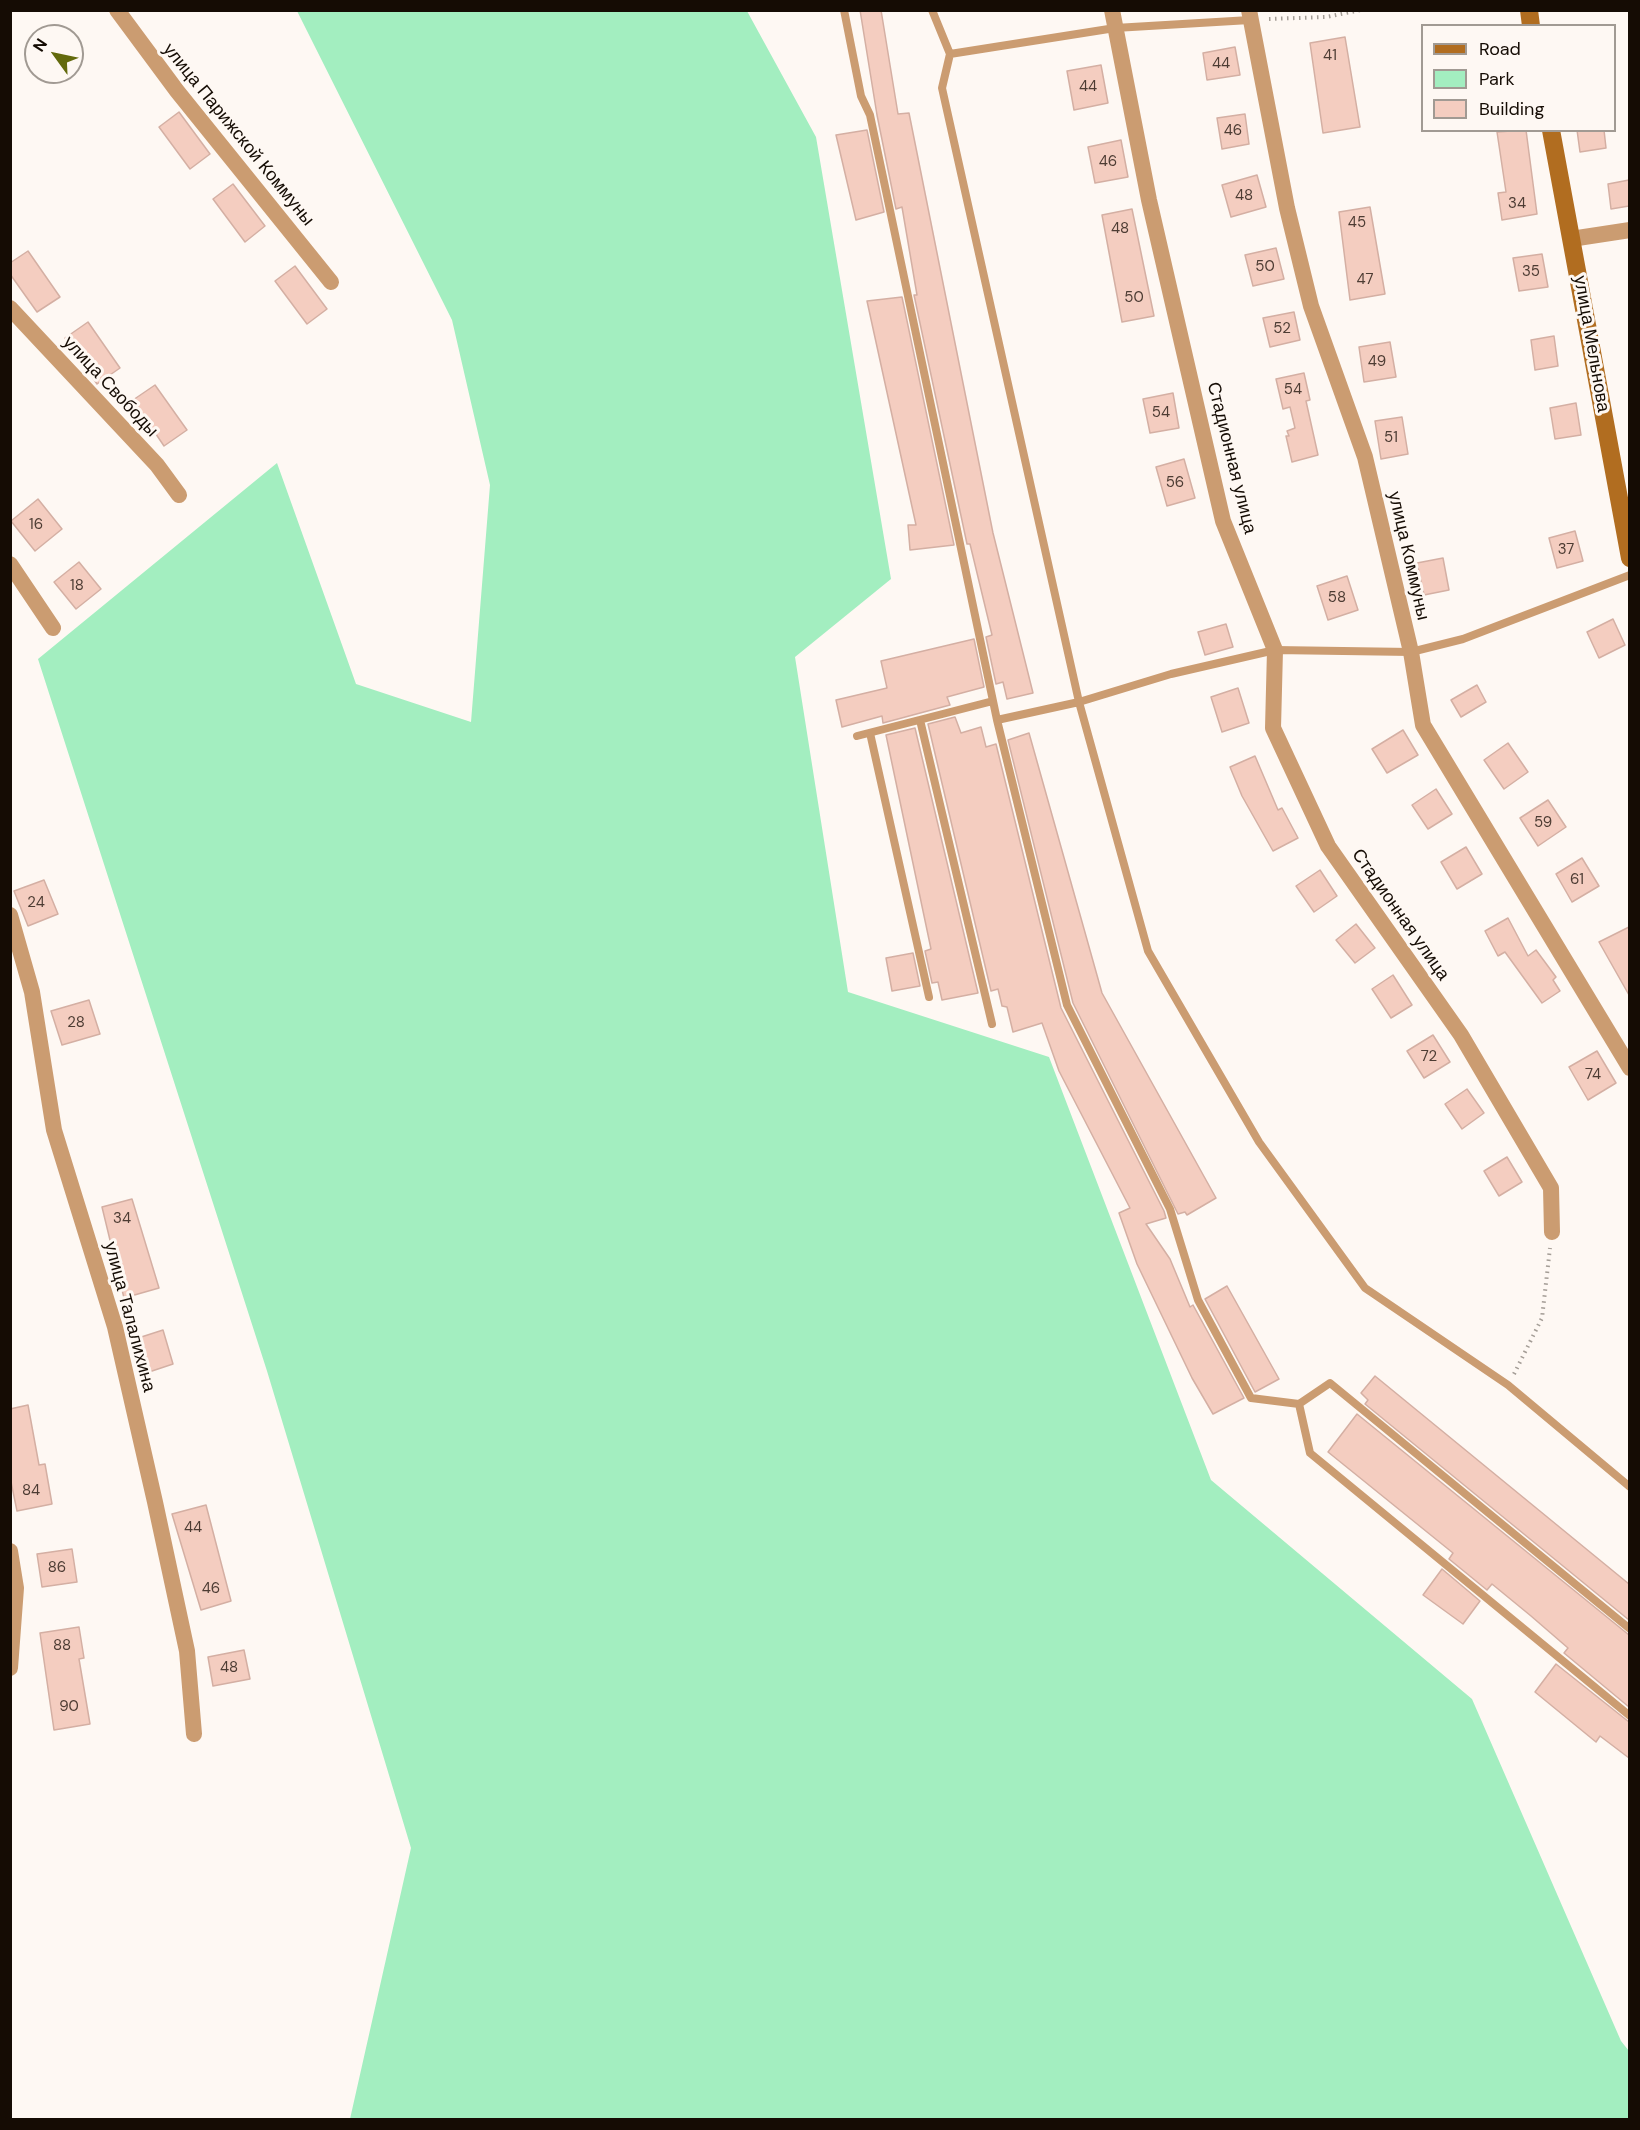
<!DOCTYPE html>
<html>
<head>
<meta charset="utf-8">
<style>
	body { margin:0 }
	#map { position:relative; width:1640px; height:2130px; overflow:hidden; background:#fef8f3; font-family:"DM Sans",sans-serif }
	canvas { display:block }
	.frame { position:absolute; inset:0; border:12px solid #150c04; pointer-events:none }
	.legend { position:absolute; left:1421px; top:24px; width:195px; height:108px; box-sizing:border-box; background:#fef8f3; border:2px solid #a19a93; margin:0; padding:8px 10px; list-style:none; font-size:18px; color:#150c04 }
	.legend li { display:flex; align-items:center; gap:12px; height:30px }
	.legend b { width:30px; border:2px solid #a19a93 }
	.north { position:absolute; left:24px; top:24px; width:60px; height:60px; box-sizing:border-box; background:#fef8f3; border:2px solid #a19a93; border-radius:50%; rotate:303deg; font-size:16px; font-weight:700; line-height:24px; text-align:center; color:#150c04 }
	.north::after { content:''; display:block; margin:auto; width:21px; height:27px; background:#636a0d; clip-path:polygon(50% 0,100% 100%,50% 72%,0 100%) }
</style>
</head>
<body>
<div id="map">
<canvas width="1640" height="2130"></canvas>
<div class="frame"></div>
<ul class="legend">
<li><b style="height:8px;background:#b16d20"></b>Road</li>
<li><b style="height:16px;background:#a3eec0"></b>Park</li>
<li><b style="height:16px;background:#f4cdc0"></b>Building</li>
</ul>
<div class="north">N</div>
</div>
<script>
const ctx = document.querySelector('canvas').getContext('2d');
ctx.lineJoin = 'round';
function fill(path, color) {
  ctx.fillStyle = color;
  ctx.fill(path, 'evenodd');
}
function strokePath(path, color, width, dash) {
  ctx.strokeStyle = color;
  ctx.lineWidth = width;
  ctx.lineCap = dash ? 'butt' : 'round';
  ctx.setLineDash(dash || []);
  ctx.stroke(path);
}
function drawText(font, color, halo, rows, align = 'center') {
  ctx.font = font + ' "DM Sans",sans-serif';
  ctx.lineWidth = 6;
  ctx.setLineDash([]);
  ctx.textBaseline = 'middle';
  ctx.strokeStyle = halo;
  ctx.fillStyle = color;
  for (const [text, x, y, turn = 0] of rows) {
    ctx.save();
    ctx.translate(x, y);
    ctx.rotate((+turn || 0) * Math.PI / 180);
    ctx.textAlign = isNaN(turn) ? turn : align;
    if (halo) ctx.strokeText(text, 0, 0);
    ctx.fillText(text, 0, 0);
    ctx.restore();
  }
}
const green = new Path2D(`
	M297 11H747L816 137 891 579 795 657 848 992 1049 1057 1211 1480 1472 1699 1621 2041 1629 2051V2119H350L411 1848 267 1371 38 659 277 463 356 684 471 722 490 485 452 320Z`);
const building = new Path2D(`
	M860 10H881L898 114 909 113 993 533 1033 693 1007 699 1003 682 996 684 986 637 992 635 970 544H967L914 295H917L902 207 896 209 877 115Z
	M1345 37 1360 127 1323 133 1310 43Z
	M1235 47 1240 75 1207 80 1203 53Z
	M1101 65 1108 103 1074 110 1067 71Z
	M179 112 210 154 190 169 159 127Z
	M1245 114 1249 144 1222 149 1217 118Z
	M867 130 884 212 856 220 836 135Z
	M1526 130 1537 214 1502 220 1498 193 1506 192 1497 132Z
	M1577 130H1604L1606 148 1580 152Z
	M1121 140 1128 177 1095 183 1088 147Z
	M1257 175 1266 207 1231 217 1222 185Z
	M1629 180V206L1611 209 1608 184Z
	M233 184 265 226 245 242 213 199Z
	M1370 207 1385 294 1350 300 1339 212Z
	M1132 209 1154 316 1122 322 1102 215Z
	M1276 248 1284 279 1253 286 1245 255Z
	M28 251 60 297 37 312 10 274V263Z
	M1542 254 1548 287 1519 291 1513 258Z
	M295 266 327 309 307 324 275 281Z
	M902 297 954 545 910 550 908 525H916L867 301Z
	M1294 312 1300 340 1270 347 1263 318Z
	M88 322 120 368 97 384 65 338Z
	M1554 336 1558 366 1535 370 1531 340Z
	M1390 342 1396 377 1364 382 1359 347Z
	M1304 373 1310 400 1306 401 1318 455 1292 462 1286 436H1289L1287 431 1295 428 1290 407 1283 409 1276 379Z
	M155 385 187 430 164 446 133 400Z
	M1173 393 1179 428 1150 433 1143 399Z
	M1576 403 1581 435 1555 439 1550 408Z
	M1402 417 1408 454 1381 459 1375 421Z
	M1184 459 1195 498 1167 506 1156 467Z
	M38 499 62 529 35 551 11 521Z
	M1575 531 1583 561 1557 568 1549 538Z
	M1443 558 1449 590 1424 595 1417 563Z
	M79 562 101 589 76 609 54 582Z
	M1347 576 1358 610 1328 620 1317 586Z
	M1613 619 1625 645 1599 658 1587 632Z
	M1226 624 1233 647 1205 655 1198 632Z
	M974 639 984 687 947 697 950 705 883 723 882 716 842 727 836 700 887 688 881 661Z
	M1477 685 1486 702 1461 717 1451 700Z
	M1238 688 1249 723 1222 732 1211 697Z
	M955 717 961 733 981 727 986 747 996 744 1061 1008 1164 1211 1166 1218 1146 1224 1170 1259 1190 1307 1193 1305 1244 1398 1213 1414 1192 1378 1137 1264 1119 1213 1130 1208 1059 1071 1042 1023 1013 1032 1007 1007 1002 1006 998 989 991 991 928 724Z
	M915 728 978 993 942 1000 938 982 932 983 925 951 931 949 886 735Z
	M1403 730 1418 755 1387 773 1372 749Z
	M1029 733 1102 993 1216 1198 1187 1215 1185 1212 1178 1214 1073 1003 1008 740Z
	M1508 743 1528 772 1504 789 1484 760Z
	M1255 756 1278 810 1282 808 1298 838 1273 851 1242 796 1230 767Z
	M1436 789 1452 814 1428 829 1412 805Z
	M1548 800 1566 827 1538 846 1520 818Z
	M1466 847 1482 874 1457 889 1441 862Z
	M1582 858 1599 886 1572 902 1556 874Z
	M1320 870 1337 896 1314 912 1296 886Z
	M44 880 58 914 28 926 14 891Z
	M1508 918 1528 956 1536 950 1556 977 1553 980 1560 991 1542 1003 1505 952 1498 956 1485 931Z
	M1356 924 1375 948 1355 963 1336 940Z
	M1629 927V995L1599 942Z
	M913 953 920 986 892 991 886 958Z
	M1393 975 1412 1005 1391 1018 1372 989Z
	M89 1000 100 1034 62 1045 51 1011Z
	M1433 1035 1450 1062 1424 1078 1407 1051Z
	M1597 1051 1616 1083 1588 1100 1569 1067Z
	M1467 1089 1484 1113 1462 1129 1445 1104Z
	M1507 1157 1522 1182 1499 1196 1484 1171Z
	M132 1199 159 1288 124 1298 102 1207Z
	M1227 1286 1279 1379 1255 1392 1205 1299Z
	M163 1330 173 1364 143 1374 132 1340Z
	M1375 1376 1629 1584V1620L1365 1404 1368 1400 1361 1393Z
	M28 1405 39 1465 45 1464 52 1504 17 1511 10 1477V1409Z
	M1357 1414 1629 1635V1707L1564 1653 1568 1648 1531 1616 1492 1584 1487 1590 1449 1559 1453 1553 1328 1452Z
	M206 1505 231 1601 201 1610 172 1514Z
	M72 1549 77 1582 42 1587 37 1554Z
	M1442 1569 1480 1601 1463 1624 1423 1595Z
	M79 1627 84 1658 79 1659 90 1724 54 1730 40 1633Z
	M244 1650 250 1679 213 1686 208 1657Z
	M1556 1664 1629 1722V1758L1600 1736 1596 1742 1535 1692Z`);
const path = new Path2D(`
	M1269 19 1326 17 1361 10
	M1514 1374 1542 1318 1550 1248`);
const service = new Path2D(`
	M844 10 861 96 870 115 997 720 1067 1005 1170 1209 1198 1300 1251 1398 1299 1404 1310 1453 1630 1716
	M932 10 950 54 942 88 1079 702 1148 951 1259 1142 1365 1288 1508 1385 1630 1487
	M950 54 1115 28 1250 20
	M920 720 992 1024
	M997 720 1079 702 1171 674 1275 650 1411 652 1463 639 1630 575
	M870 733 929 997
	M857 736 993 701
	M1299 1404 1330 1383 1630 1629`);
const minor = new Path2D(`
	M117 10 177 91 331 282
	M1112 10 1149 200 1223 521 1275 650 1273 728 1328 846 1461 1035 1551 1188 1552 1232
	M1249 10 1287 208 1311 306 1365 457 1411 652 1423 725 1630 1068
	M1571 239 1630 230
	M10 308 157 465 179 495
	M10 564 53 628
	M10 915 32 992 54 1130 115 1327 155 1502 187 1651 194 1734
	M10 1551 16 1588 10 1668`);
const secondary = new Path2D(`
	M1529 10 1531 26
	M1551 130 1630 558`);
const numberNames = [
	["41",1330,56],
	["44",1221,64],
	["44",1088,87],
	["46",1233,131],
	["46",1108,162],
	["48",1244,196],
	["34",1517,204],
	["45",1357,223],
	["48",1120,229],
	["50",1265,267],
	["35",1531,272],
	["47",1365,280],
	["50",1134,298],
	["52",1282,329],
	["49",1377,362],
	["54",1293,390],
	["54",1161,413],
	["51",1391,438],
	["56",1175,483],
	["16",36,525],
	["37",1566,550],
	["18",77,586],
	["58",1337,598],
	["59",1543,823],
	["61",1577,880],
	["24",36,903],
	["28",76,1023],
	["72",1429,1057],
	["74",1593,1075],
	["34",122,1219],
	["84",31,1491],
	["44",193,1528],
	["86",57,1568],
	["46",211,1589],
	["88",62,1646],
	["48",229,1668],
	["90",69,1707]
];
const streetNames = [
	["улица Парижской Коммуны",238,135,51],
	["улица Мельнова",1591,344,80],
	["улица Свободы",110,387,47],
	["Стадионная улица",1231,458,76],
	["улица Коммуны",1408,556,77],
	["Стадионная улица",1400,915,55],
	["улица Талалихина",129,1317,75]
];
fill(green, '#a3eec0');
fill(building, '#f4cdc0');
strokePath(building, '#d4afa3', 1.5);
strokePath(path, '#a49d96', 4, [1.5, 4.5]);
strokePath(service, '#cb9c71', 8);
strokePath(minor, '#cb9c71', 16);
strokePath(secondary, '#b16d20', 18);
drawText('15px', '#4d3c33', null, numberNames);
drawText('18px', '#150c04', '#fef8f3', streetNames);
</script>
</body>
</html>
